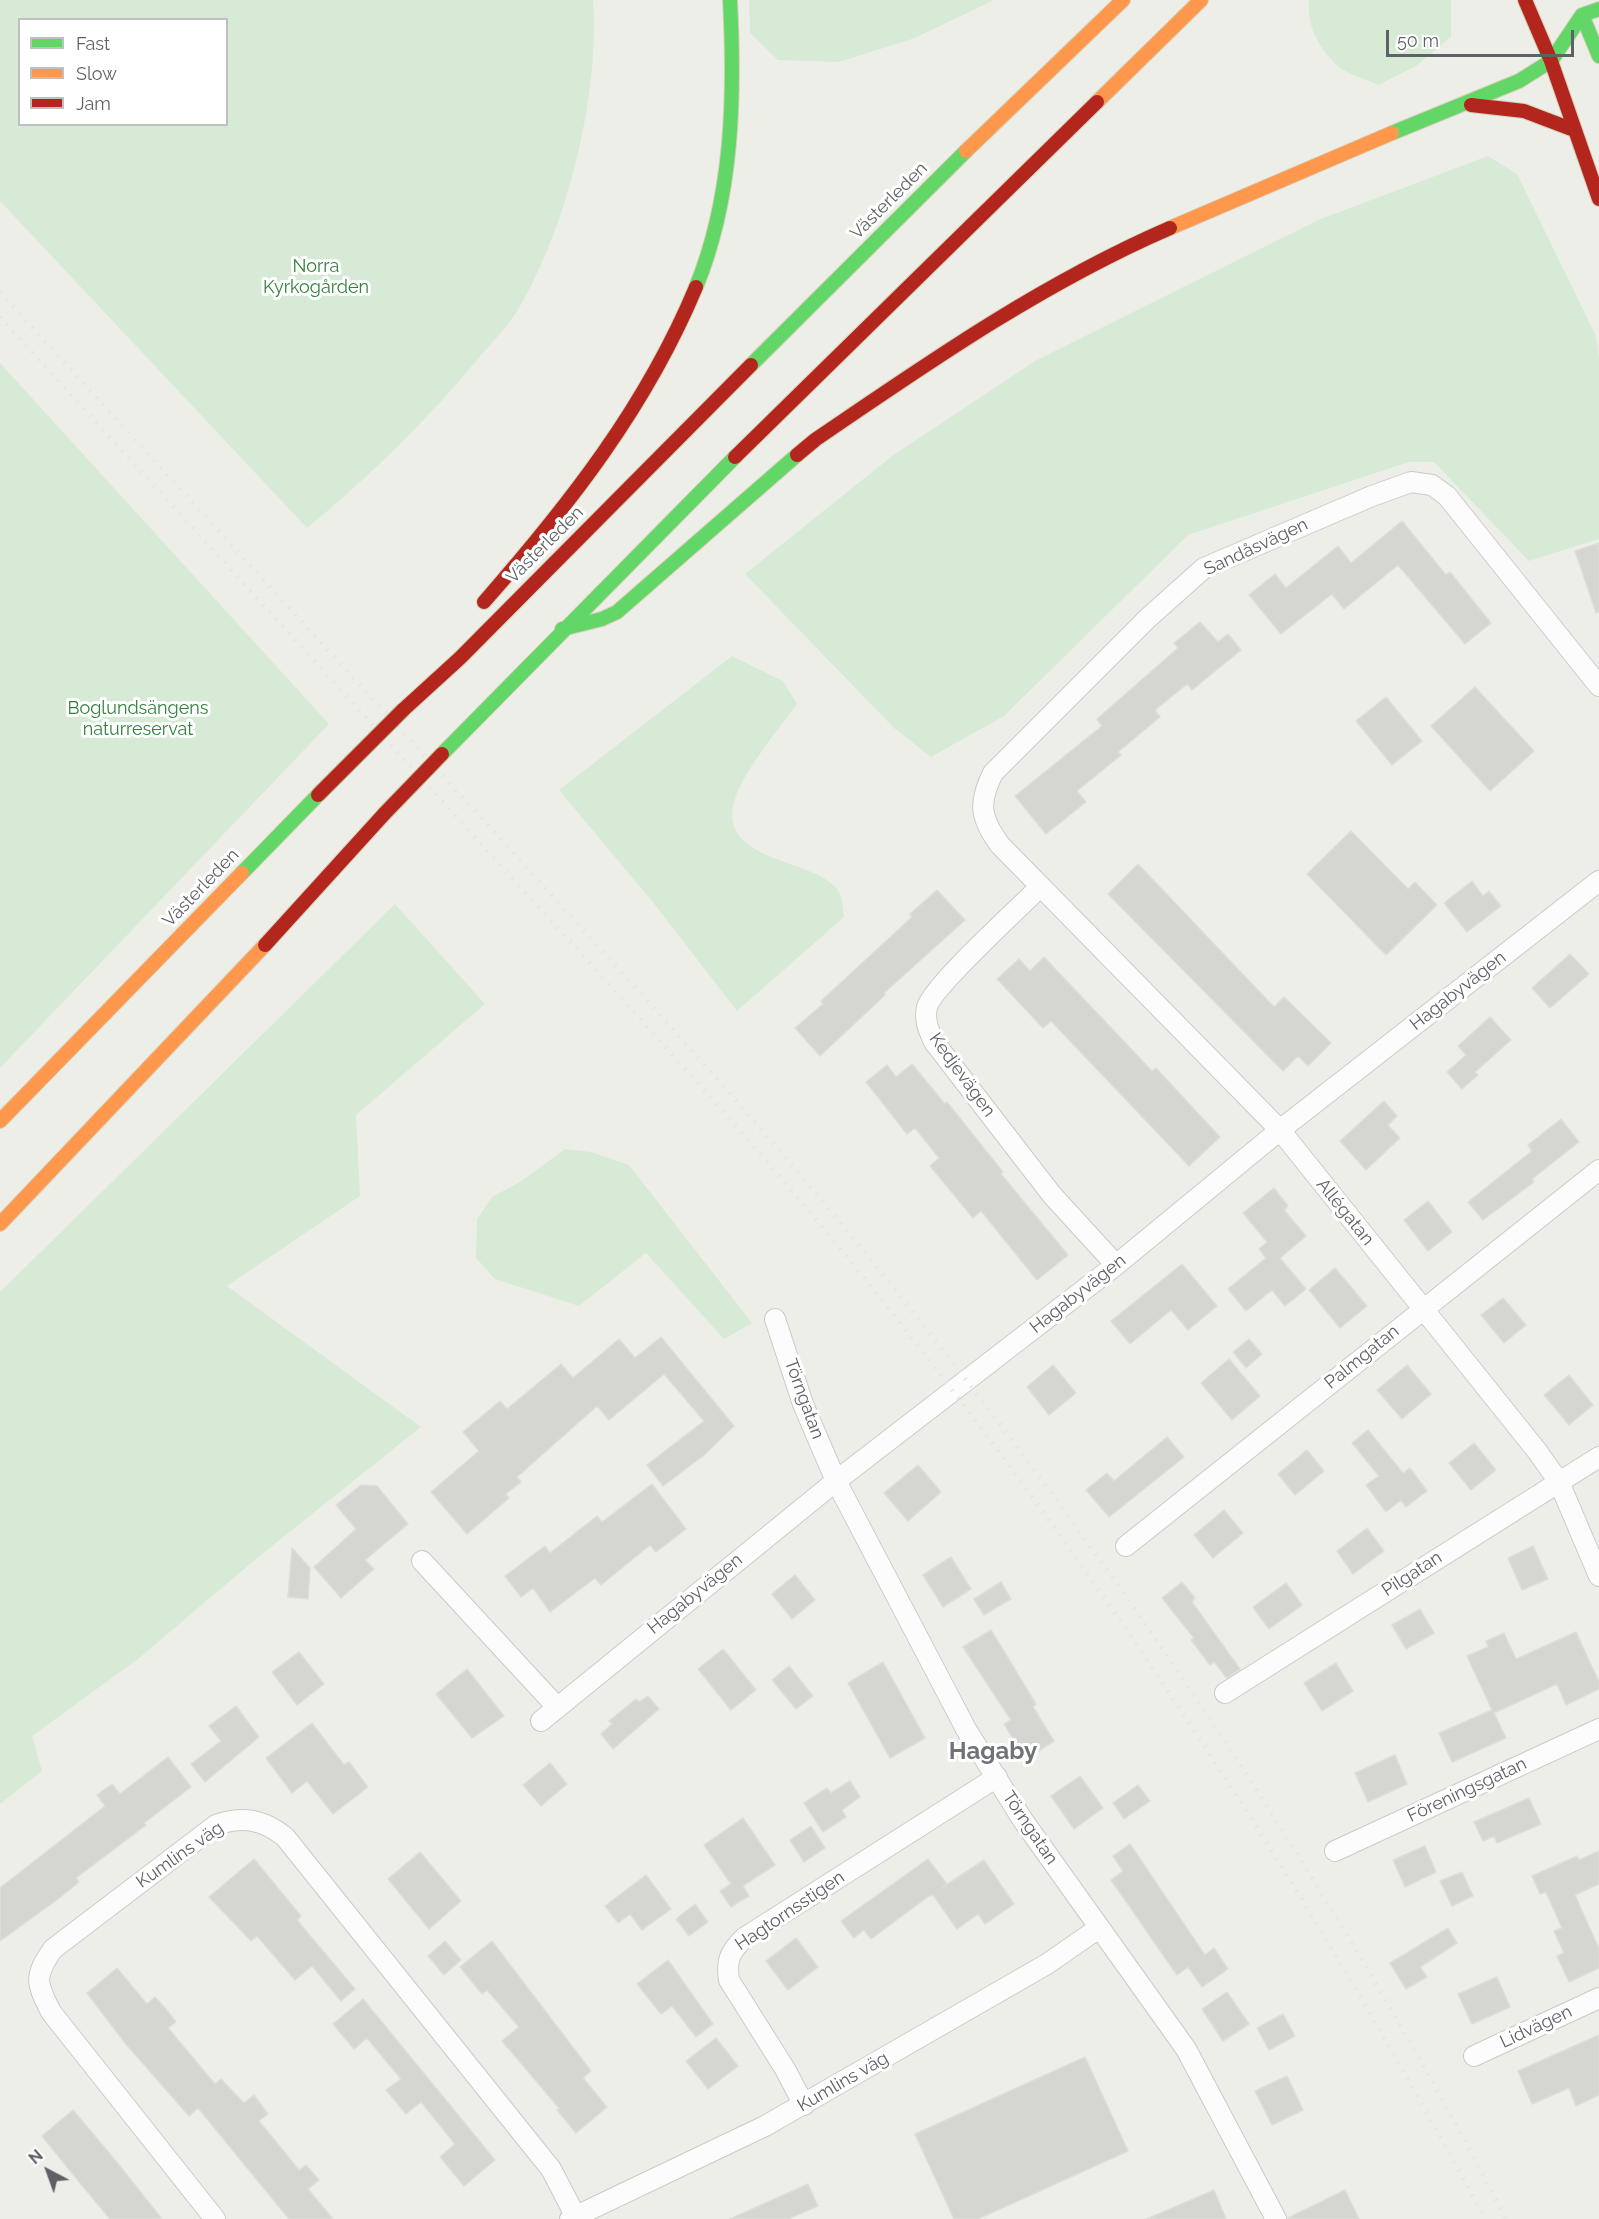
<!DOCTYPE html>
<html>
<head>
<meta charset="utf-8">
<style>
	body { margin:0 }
	#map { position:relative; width:1599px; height:2219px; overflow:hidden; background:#eeeee9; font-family:Raleway,sans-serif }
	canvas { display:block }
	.legend { position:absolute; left:18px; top:18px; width:210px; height:108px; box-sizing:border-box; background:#fff; border:2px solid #bfc0c2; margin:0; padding:8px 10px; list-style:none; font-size:18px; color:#5e6267 }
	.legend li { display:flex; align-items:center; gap:12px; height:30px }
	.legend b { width:30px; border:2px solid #bfc0c2 }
	.north { position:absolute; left:18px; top:2141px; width:60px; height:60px; -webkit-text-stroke:4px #fff; paint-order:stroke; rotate:319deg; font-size:16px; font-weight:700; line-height:24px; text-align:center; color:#5e6267 }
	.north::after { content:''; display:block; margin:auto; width:21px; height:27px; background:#5e6267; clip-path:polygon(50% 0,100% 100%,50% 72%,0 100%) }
	.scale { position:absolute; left:1386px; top:30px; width:188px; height:27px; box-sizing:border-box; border:3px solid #5e6267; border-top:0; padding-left:8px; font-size:18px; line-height:21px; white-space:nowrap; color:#5e6267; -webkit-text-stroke:4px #fff; paint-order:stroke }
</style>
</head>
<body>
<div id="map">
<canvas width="1599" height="2219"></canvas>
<ul class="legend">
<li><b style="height:8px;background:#63d668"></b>Fast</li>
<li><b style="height:8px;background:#ff974d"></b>Slow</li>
<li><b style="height:8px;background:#b3261e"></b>Jam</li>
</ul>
<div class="north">N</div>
<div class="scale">50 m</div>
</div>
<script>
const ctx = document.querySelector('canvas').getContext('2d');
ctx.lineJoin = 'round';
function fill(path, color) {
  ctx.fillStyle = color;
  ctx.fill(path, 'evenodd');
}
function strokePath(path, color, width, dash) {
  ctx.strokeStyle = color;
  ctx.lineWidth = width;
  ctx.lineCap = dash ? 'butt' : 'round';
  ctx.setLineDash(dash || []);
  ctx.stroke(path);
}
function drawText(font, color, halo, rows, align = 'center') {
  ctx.font = font + ' Raleway,sans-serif';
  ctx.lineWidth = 6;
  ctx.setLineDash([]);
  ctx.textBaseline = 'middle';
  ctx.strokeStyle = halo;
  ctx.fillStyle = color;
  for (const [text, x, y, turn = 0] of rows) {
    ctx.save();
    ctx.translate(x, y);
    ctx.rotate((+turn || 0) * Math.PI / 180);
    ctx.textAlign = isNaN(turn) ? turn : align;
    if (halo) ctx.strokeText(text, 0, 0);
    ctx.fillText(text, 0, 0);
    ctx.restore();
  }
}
const green = new Path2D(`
	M0 0H593C600 95 567 227 518 310 507 327 491 343 478 359 426 421 369 477 307 528L0 201ZM20 20H226V124H20Z
	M749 0H994L915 38 839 62 778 60 750 33Z
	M1309 0H1451V37L1416 66 1378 85C1366 79 1349 75 1339 67 1320 51 1306 25 1309 0Z
	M1488 156 1517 174 1596 336 1599 358V539L1529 561 1434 462H1409L1188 535 1004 716 931 757 894 728 745 574 892 456 1035 361 1318 220Z
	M0 363 329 724 0 1068Z
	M732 656 783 681 797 704C780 727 745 770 736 796 711 863 814 857 838 890 842 896 843 909 844 917L737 1011 652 901 559 790Z
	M395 904 485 1004 356 1115 360 1196 227 1286 421 1427 257 1558 138 1659 32 1736 42 1771 0 1804V1292Z
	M565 1149 591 1152 629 1165 752 1323 724 1339 646 1253 579 1306 495 1279 476 1258 477 1219 492 1197 520 1182Z`);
const building = new Path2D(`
	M1402 521 1446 575 1450 572 1491 623 1465 644 1398 565 1344 609 1332 594 1281 634 1249 595 1275 574 1286 588 1338 546 1351 563Z
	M1599 543V612L1596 613 1575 551Z
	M1200 622 1218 642 1228 634 1241 650 1192 690 1187 684 1155 710 1160 717 1118 752 1121 755 1077 791 1086 802 1046 834 1015 796 1102 726 1097 719 1178 648 1174 643Z
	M1475 687 1534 751 1490 791 1431 726Z
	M1386 697 1422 741 1392 765 1356 721Z
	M1351 831 1408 889 1415 882 1437 905 1386 955 1307 874Z
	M1138 864 1274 1007 1284 997 1331 1043 1308 1066 1298 1056 1283 1071 1108 894Z
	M1472 881 1483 896 1489 891 1501 906 1467 932 1444 903Z
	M937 890 965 920 884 993 885 995 820 1056 795 1028 823 1004 821 1001 912 917 910 914Z
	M1570 954 1589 974 1550 1008 1532 988Z
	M1044 957 1152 1071 1156 1068 1220 1137 1189 1166 1051 1021 1043 1028 997 979 1019 959 1030 971Z
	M1490 1017 1511 1040 1475 1072 1478 1075 1462 1089 1447 1072 1466 1055 1458 1046Z
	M912 1064 945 1104 947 1102 1003 1172 1001 1174 1068 1255 1037 1280 981 1211 973 1218 930 1166 939 1158 915 1128 907 1134 866 1082 887 1065 896 1077Z
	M1384 1101 1397 1116 1388 1125 1400 1138 1366 1170 1340 1141Z
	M1561 1119 1579 1142 1532 1179 1534 1182 1483 1220 1468 1202 1532 1151 1528 1145Z
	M1274 1188 1288 1206 1284 1210 1306 1236 1280 1258 1306 1289 1285 1306 1272 1290 1246 1311 1228 1289 1266 1258 1259 1249 1267 1242 1243 1213Z
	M1428 1201 1452 1232 1428 1251 1404 1220Z
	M1182 1264 1217 1306 1188 1330 1171 1310 1130 1344 1111 1321Z
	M1335 1268 1367 1306 1340 1328 1309 1290Z
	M1503 1298 1526 1325 1504 1343 1481 1315Z
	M661 1337 734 1426 703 1456 663 1486 647 1465 704 1421 664 1374 609 1420 597 1406 517 1477 521 1482 506 1494 509 1498 467 1534 431 1492 479 1451 463 1432 500 1401 507 1409 561 1364 573 1378 619 1339 635 1358Z
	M1249 1339 1262 1354 1246 1368 1233 1352Z
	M1229 1359 1260 1396 1232 1420 1201 1383Z
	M1053 1365 1076 1393 1049 1415 1027 1387Z
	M1407 1365 1431 1394 1402 1419 1377 1390Z
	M1569 1375 1593 1405 1569 1425 1544 1395Z
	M1368 1430 1403 1473 1410 1468 1427 1491 1406 1507 1401 1500 1386 1512 1366 1485 1379 1476 1352 1443Z
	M1167 1437 1184 1457 1109 1517 1086 1490 1107 1473 1114 1481Z
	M1474 1443 1496 1470 1471 1490 1449 1463Z
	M1307 1450 1324 1471 1295 1495 1278 1474Z
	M918 1465 941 1492 908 1521 884 1493Z
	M652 1484 686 1529 656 1552 650 1545 601 1585 595 1578 550 1612 533 1588 521 1597 505 1576 545 1546 550 1553 597 1516 602 1522Z
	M361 1485 377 1486 408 1524 365 1560 374 1569 341 1598 314 1567 356 1529 336 1505Z
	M1224 1510 1243 1533 1213 1558 1194 1535Z
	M1367 1528 1384 1551 1353 1574 1337 1551Z
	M1533 1546 1548 1579 1522 1590 1508 1558Z
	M292 1548 310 1568 308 1599 288 1597Z
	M951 1557 971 1589 943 1607 923 1575Z
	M795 1575 815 1600 792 1619 772 1594Z
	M1001 1582 1011 1599 984 1615 974 1599Z
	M1182 1582 1195 1598 1192 1602 1240 1669 1227 1678 1214 1662 1210 1665 1191 1640 1194 1638 1162 1598Z
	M1286 1583 1302 1605 1269 1629 1253 1607Z
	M1420 1609 1434 1633 1406 1649 1392 1625Z
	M991 1630 1036 1704 1033 1707 1054 1741 1026 1759 1004 1724 1011 1720 963 1647Z
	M1576 1632 1599 1682V1689L1566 1705 1557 1684 1494 1713 1506 1738 1452 1762 1439 1733 1492 1710 1467 1656 1488 1647 1486 1641 1504 1633 1516 1659Z
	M723 1649 756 1690 731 1710 698 1669Z
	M299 1652 324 1684 297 1705 272 1672Z
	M883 1662 925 1738 890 1758 848 1683Z
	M1336 1663 1353 1691 1322 1711 1304 1683Z
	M789 1666 813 1696 796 1709 772 1680Z
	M467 1669 504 1716 472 1738 436 1694Z
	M648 1696 659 1709 613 1749 601 1734 612 1724 609 1721 636 1699 639 1702Z
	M236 1706 259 1737 205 1782 191 1764 221 1741 209 1726Z
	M312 1723 344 1765 349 1762 368 1787 333 1814 307 1781 292 1793 266 1758Z
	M1395 1755 1407 1784 1368 1802 1355 1773Z
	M168 1757 191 1787 144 1823 146 1825 76 1878 79 1882 58 1899 0 1941V1888L105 1806 97 1795 112 1784 120 1794Z
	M550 1763 567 1784 541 1806 523 1785Z
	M1080 1776 1103 1808 1074 1829 1051 1796Z
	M850 1781 860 1797 842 1810 846 1817 823 1832 804 1803 827 1788 831 1793Z
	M1138 1785 1150 1801 1124 1819 1113 1803Z
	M1529 1798 1541 1824 1497 1843 1494 1836 1483 1841 1474 1822Z
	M743 1818 775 1865 743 1886 749 1896 731 1907 720 1891 731 1884 704 1845Z
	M811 1826 825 1848 804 1862 790 1840Z
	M1130 1844 1205 1955 1214 1948 1228 1969 1202 1987 1188 1967 1177 1975 1111 1880 1123 1871 1113 1856Z
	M1425 1846 1436 1872 1405 1887 1393 1860Z
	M1599 1851V1884L1575 1895 1599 1949V1968L1569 1982 1557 1956 1564 1953 1554 1931 1562 1928 1546 1892 1540 1894 1532 1876 1577 1856 1579 1860Z
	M420 1852 461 1901 429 1929 388 1879Z
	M254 1859 301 1916 297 1920 355 1989 341 2001 312 1966 295 1980 257 1936 251 1941 209 1897Z
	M928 1859 947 1884 943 1887 984 1860 1014 1904 985 1924 978 1914 957 1929 933 1895 929 1896 871 1939 864 1930 854 1938 841 1921Z
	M1462 1872 1473 1896 1452 1906 1440 1881Z
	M646 1875 671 1909 642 1930 630 1914 618 1923 605 1906Z
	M695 1904 708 1922 689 1936 676 1919Z
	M1448 1928 1457 1943 1420 1967 1427 1977 1406 1989 1390 1963Z
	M796 1938 818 1967 788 1990 766 1961Z
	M445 1941 461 1960 444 1975 428 1956Z
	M492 1941 591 2071 583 2078 607 2107 576 2133 557 2110 559 2108 502 2041 519 2027 487 1990 482 1994 460 1967Z
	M668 1960 713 2024 696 2037 672 2006 661 2014 637 1984Z
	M117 1968 147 2004 155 1997 166 2009 176 2022 168 2028 215 2084 221 2079 244 2103 254 2095 268 2114 259 2121 299 2170 306 2165 319 2180 308 2189 333 2219H289L198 2108 189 2116 125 2043 87 1993Z
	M1497 1977 1510 2007 1472 2024 1458 1994Z
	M1227 1992 1249 2024 1223 2041 1202 2009Z
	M363 1999 495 2160 464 2186 440 2157 455 2144 421 2102 406 2114 386 2090 401 2079 367 2038 354 2049 333 2024Z
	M1283 2014 1295 2036 1269 2050 1257 2028Z
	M1599 2035V2095L1576 2106 1569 2088 1532 2104 1518 2071Z
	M716 2038 738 2066 708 2089 686 2061Z
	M1085 2057 1128 2151 978 2219H954L915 2134Z
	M1287 2076 1303 2110 1272 2125 1255 2091Z
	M73 2110 120 2166 162 2219H110L80 2183 42 2136Z
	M808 2184 818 2206 788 2219H730Z
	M1214 2190 1226 2219H1147Z
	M1345 2190 1359 2219H1288V2218Z`);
const street = new Path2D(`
	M1599 686 1447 496 1432 485 1411 482 1372 496 1204 568 1148 618 993 773C978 803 980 818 1000 845L1280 1130 1537 1451 1559 1482 1599 1576
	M1040 887C1020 907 933 986 927 1007 924 1021 929 1031 934 1042L1052 1195 1116 1265
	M775 1319 803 1404 836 1481 966 1729 1022 1819 1186 2049 1276 2219
	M1126 1546 1599 1170
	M422 1561 557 1707
	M1225 1693 1599 1457
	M541 1721 836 1481 1116 1265 1280 1130 1599 881
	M1335 1851 1599 1729
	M1474 2056 1599 1998
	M804 2105 785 2069 729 1980C726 1960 730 1952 744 1938L997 1777
	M215 2219 51 2012C36 1983 34 1976 53 1949L216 1825C243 1816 263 1819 285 1837L551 2169 576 2217
	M570 2219 765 2126 1047 1964 1099 1928`);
const fast = new Path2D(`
	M1582 15 1599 56
	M1392 133 1519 81 1551 61 1582 15 1599 9
	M696 287C733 197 735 96 730 0
	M751 365 966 151
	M562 629 602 619 617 612 797 455
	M442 754 735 457
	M242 873 318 795`);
const slow = new Path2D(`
	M1097 102 1201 0
	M966 151 1123 0
	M1170 228 1392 133
	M0 1121 242 873
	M0 1224 265 945`);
const jam = new Path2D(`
	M1525 0 1551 61
	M1551 61 1599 199
	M1471 105 1524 111 1574 130
	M797 455 815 440C929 362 1043 283 1170 228
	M735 457 1097 102
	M484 602C569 505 646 407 696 287
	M403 710 460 658 751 365
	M265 945 385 813`);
const rail = new Path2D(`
	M0 292C169 477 339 662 508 847 643 996 780 1145 905 1302 1131 1586 1339 1896 1506 2219
	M0 317C167 500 334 682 500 865 634 1012 770 1158 893 1314 1118 1598 1314 1900 1485 2219`);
const jamBridge = new Path2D(`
	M318 795 403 710
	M385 813 442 754`);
const streetNames = [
	["Västerleden",889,201,-45],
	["Västerleden",545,545,-45],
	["Sandåsvägen",1256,547,-25],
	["Västerleden",201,888,-46],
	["Hagabyvägen",1458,991,-38],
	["Kedjevägen",962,1075,54],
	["Allégatan",1345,1212,51],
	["Hagabyvägen",1078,1294,-38],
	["Palmgatan",1362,1357,-39],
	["Törngatan",804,1399,70],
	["Pilgatan",1412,1574,-33],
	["Hagabyvägen",695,1594,-39],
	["Föreningsgatan",1467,1790,-25],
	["Törngatan",1030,1828,56],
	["Kumlins väg",180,1855,-35],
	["Hagtornsstigen",790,1911,-34],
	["Lidvägen",1536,2027,-25],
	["Kumlins väg",843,2082,-30]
];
const parkNames = [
	["Norra",316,267],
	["Kyrkogården",316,288],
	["Boglundsängens",138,709],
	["naturreservat",138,730]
];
const districtNames = [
	["Hagaby",993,1752]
];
fill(green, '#d7ead6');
fill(building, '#d5d5d2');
strokePath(building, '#deddd8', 1.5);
strokePath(street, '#cacaca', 22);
strokePath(fast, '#d6d0b7', 16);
strokePath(slow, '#d6d0b7', 16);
strokePath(jam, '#d6d0b7', 16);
strokePath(street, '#fcfcfc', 20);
strokePath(fast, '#63d668', 14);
strokePath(slow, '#ff974d', 14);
strokePath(jam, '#b3261e', 14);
strokePath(rail, '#e4e5e4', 4.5, [1.5, 8]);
strokePath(jamBridge, '#c7bc95', 16, []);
strokePath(jamBridge, '#b3261e', 14);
drawText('18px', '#5e6267', '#fff', streetNames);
drawText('18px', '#34813e', '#fff', parkNames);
drawText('bold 24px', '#6f7379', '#fff', districtNames);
</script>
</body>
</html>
